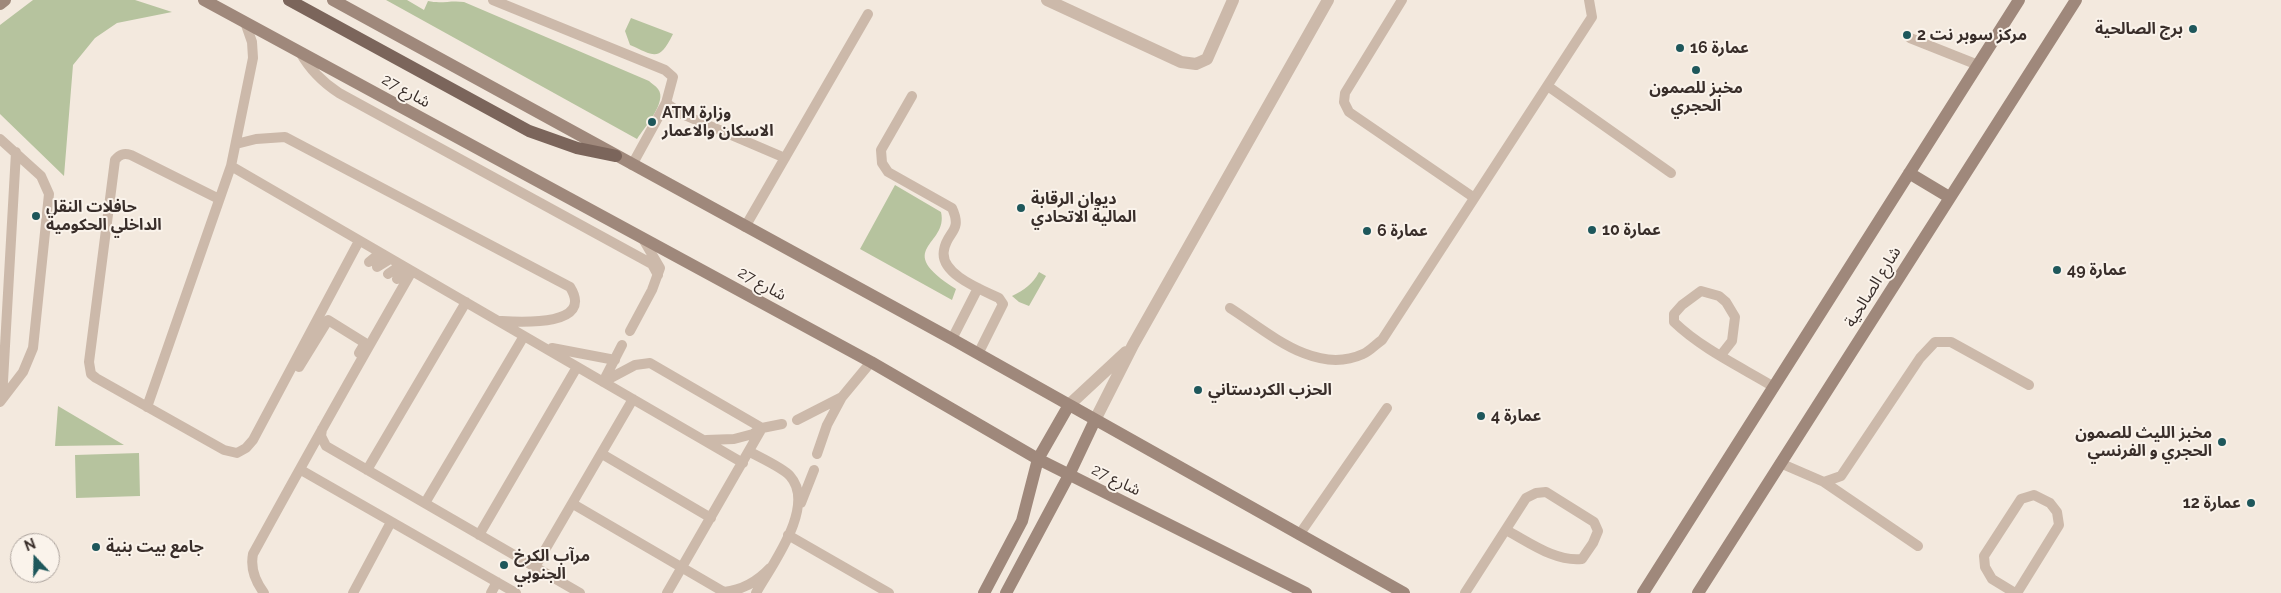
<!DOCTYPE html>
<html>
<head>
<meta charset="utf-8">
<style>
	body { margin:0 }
	#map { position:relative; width:2281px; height:593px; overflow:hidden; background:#f3e9de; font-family:Raleway,sans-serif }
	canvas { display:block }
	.north { position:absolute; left:10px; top:533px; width:50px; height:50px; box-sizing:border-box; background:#faf3eb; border:1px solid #ada49e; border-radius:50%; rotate:339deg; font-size:14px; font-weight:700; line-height:20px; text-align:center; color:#392e2a }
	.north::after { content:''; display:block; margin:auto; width:18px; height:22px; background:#1e575b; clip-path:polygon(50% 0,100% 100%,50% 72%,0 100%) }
</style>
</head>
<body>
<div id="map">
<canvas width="2281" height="593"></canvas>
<div class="north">N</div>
</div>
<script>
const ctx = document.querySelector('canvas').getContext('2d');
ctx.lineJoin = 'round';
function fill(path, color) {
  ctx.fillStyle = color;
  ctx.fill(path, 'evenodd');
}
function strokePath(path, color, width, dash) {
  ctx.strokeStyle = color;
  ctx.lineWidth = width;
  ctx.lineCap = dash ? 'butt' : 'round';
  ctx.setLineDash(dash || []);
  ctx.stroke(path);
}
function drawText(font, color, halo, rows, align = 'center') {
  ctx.font = font + ' Raleway,"Noto Sans Arabic",sans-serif';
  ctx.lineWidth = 4;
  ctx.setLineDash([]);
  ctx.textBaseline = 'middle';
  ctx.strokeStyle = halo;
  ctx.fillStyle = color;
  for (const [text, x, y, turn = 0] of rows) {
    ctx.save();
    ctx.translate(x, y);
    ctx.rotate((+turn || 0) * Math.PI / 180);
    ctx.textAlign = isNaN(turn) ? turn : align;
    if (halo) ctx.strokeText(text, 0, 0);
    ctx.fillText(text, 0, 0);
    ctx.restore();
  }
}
const green = new Path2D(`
	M33 0H135L172 12 117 23 95 38 73 65 64 176 0 114V25Z
	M386 0H407L424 10 428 1C441 4 451 0 464 2L649 81C651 83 656 86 658 89 668 101 644 128 637 139Z
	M631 18 673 34C659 62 655 56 630 45L625 31Z
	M895 185 941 212C949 246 891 248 956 289L952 300 860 249Z
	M1039 272 1046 276 1029 306 1019 302 1012 296C1024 290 1033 284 1039 272Z
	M58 406 124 445 55 446Z
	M139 453 140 496 76 498 75 455Z`);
const lane = new Path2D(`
	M493 0 665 70 673 77 666 103 682 114 785 158
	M1402 0 1345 93 1344 102 1349 112 1473 197
	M1910 38 1978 65
	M300 52C310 70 322 82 339 93L652 264 658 275
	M1549 87 1671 173
	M912 96 881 150 882 163 888 172 952 208C963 232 947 231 944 250 939 274 982 290 999 298L1003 304 978 354
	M0 139 41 176 49 194 33 348 23 372 0 402
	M236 144 256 139 285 137 570 287C595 327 520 322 500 321
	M632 165 666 103
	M231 166 743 463
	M219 199 131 155C124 153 120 154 115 160L89 362 91 374 96 378 224 450 237 453 246 448 253 440 359 241
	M745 227 868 14
	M369 262 380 253
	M377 267 390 259
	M388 274 401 265
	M397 279 410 270
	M1230 308C1268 332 1315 376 1363 354 1370 351 1376 344 1382 340L1592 17 1589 0
	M630 331 652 290 660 268 643 239
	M952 339 978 288
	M552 348 615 360
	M1721 355 1732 341 1735 317 1726 302 1719 296 1701 291 1682 305 1674 314V322C1702 349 1741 367 1774 387
	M299 367 328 320 365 343 359 353
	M604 380 622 345
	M603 382 635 365 650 363 762 428
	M2 399 16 152
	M147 407 231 166 253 58 252 42 245 22
	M797 420 842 397 871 362
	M322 429 321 436 326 446 580 593
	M706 440 734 439 753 434 762 428 782 424
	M750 452C761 458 783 468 790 476 817 506 771 566 756 593
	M602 454 711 518
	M817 454 827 425 842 397
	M1780 463 1824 482 1841 476 1920 358 1935 342H1951L2029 385
	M301 470 516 593
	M367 470 466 302
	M1824 482 1918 546
	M425 503 524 336
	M801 503 814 470
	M573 504 724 592C743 590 757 582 770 568
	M479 535 577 367
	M788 535 889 593
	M1299 535 1387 408
	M535 567 633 399
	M264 593C255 581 250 569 253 554 305 459 358 365 412 271
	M353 593 391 522
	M491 593 497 582
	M667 593 762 428
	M1465 593 1526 498 1536 493 1546 492 1594 522 1598 531 1593 543 1582 559C1555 562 1529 542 1506 530
	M2015 593 1992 579 1985 567 1984 556 2021 499 2034 495 2050 503 2057 512 2059 525 2017 593`);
const street = new Path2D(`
	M1047 0 1181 62 1196 64 1207 59 1233 0
	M1069 405 1126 352
	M1095 420 1133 345 1328 0`);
const secondary = new Path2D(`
	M204 0 871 362 1038 459 1306 593
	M333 0 952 339 1404 593
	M0 4 5 0
	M1909 173 1949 197
	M984 593 1022 521 1038 459 1069 405
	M1006 593 1069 475 1095 420
	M1643 593 2019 0
	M1698 593 2076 0`);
const primary = new Path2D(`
	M289 0 529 131 577 148 616 156`);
const markers = [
	[2193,29,5,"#1e575b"],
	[1907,35,5,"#1e575b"],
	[1680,48,5,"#1e575b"],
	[1696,70,5,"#1e575b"],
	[652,122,5,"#1e575b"],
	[1021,208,5,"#1e575b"],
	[36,216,5,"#1e575b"],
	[1592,230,5,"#1e575b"],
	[1367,231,5,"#1e575b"],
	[2057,270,5,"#1e575b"],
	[1198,390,5,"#1e575b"],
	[1481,416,5,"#1e575b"],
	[2222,442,5,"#1e575b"],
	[2251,503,5,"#1e575b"],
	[96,547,5,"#1e575b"],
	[504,565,5,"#1e575b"]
];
const poiNames = [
	["برج الصالحية",2183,29,"right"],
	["مركز سوبر نت 2",1917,35],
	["عمارة 16",1690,48],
	["مخبز للصمون",1696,88,"center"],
	["الحجري",1696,106,"center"],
	["ATM وزارة",662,113],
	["الاسكان والاعمار",662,131],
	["ديوان الرقابة",1031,199],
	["المالية الاتحادي",1031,217],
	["حافلات النقل",46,207],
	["الداخلي الحكومية",46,225],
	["عمارة 10",1602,230],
	["عمارة 6",1377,231],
	["عمارة 49",2067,270],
	["الحزب الكردستاني",1208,390],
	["عمارة 4",1491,416],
	["مخبز الليث للصمون",2212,433,"right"],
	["الحجري و الفرنسي",2212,451,"right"],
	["عمارة 12",2241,503,"right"],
	["جامع بيت بنية",106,547],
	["مرآب الكرخ",514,556],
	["الجنوبي",514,574]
];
const streetNames = [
	["شارع 27",406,91,29],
	["شارع 27",762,284,29],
	["شارع الصالحية",1873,287,-58],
	["شارع 27",1116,480,26]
];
fill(green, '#b6c39e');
strokePath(lane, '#ccb9aa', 10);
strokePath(street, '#ccb9aa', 12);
strokePath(secondary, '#9f887b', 12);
strokePath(primary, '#7b655b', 12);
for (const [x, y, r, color] of markers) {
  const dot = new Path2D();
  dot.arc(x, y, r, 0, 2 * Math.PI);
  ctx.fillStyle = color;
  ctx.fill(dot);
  strokePath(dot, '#faf3eb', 2);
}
drawText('bold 16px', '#392e2a', '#faf3eb', poiNames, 'left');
drawText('16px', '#392e2a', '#faf3eb', streetNames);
</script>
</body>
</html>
